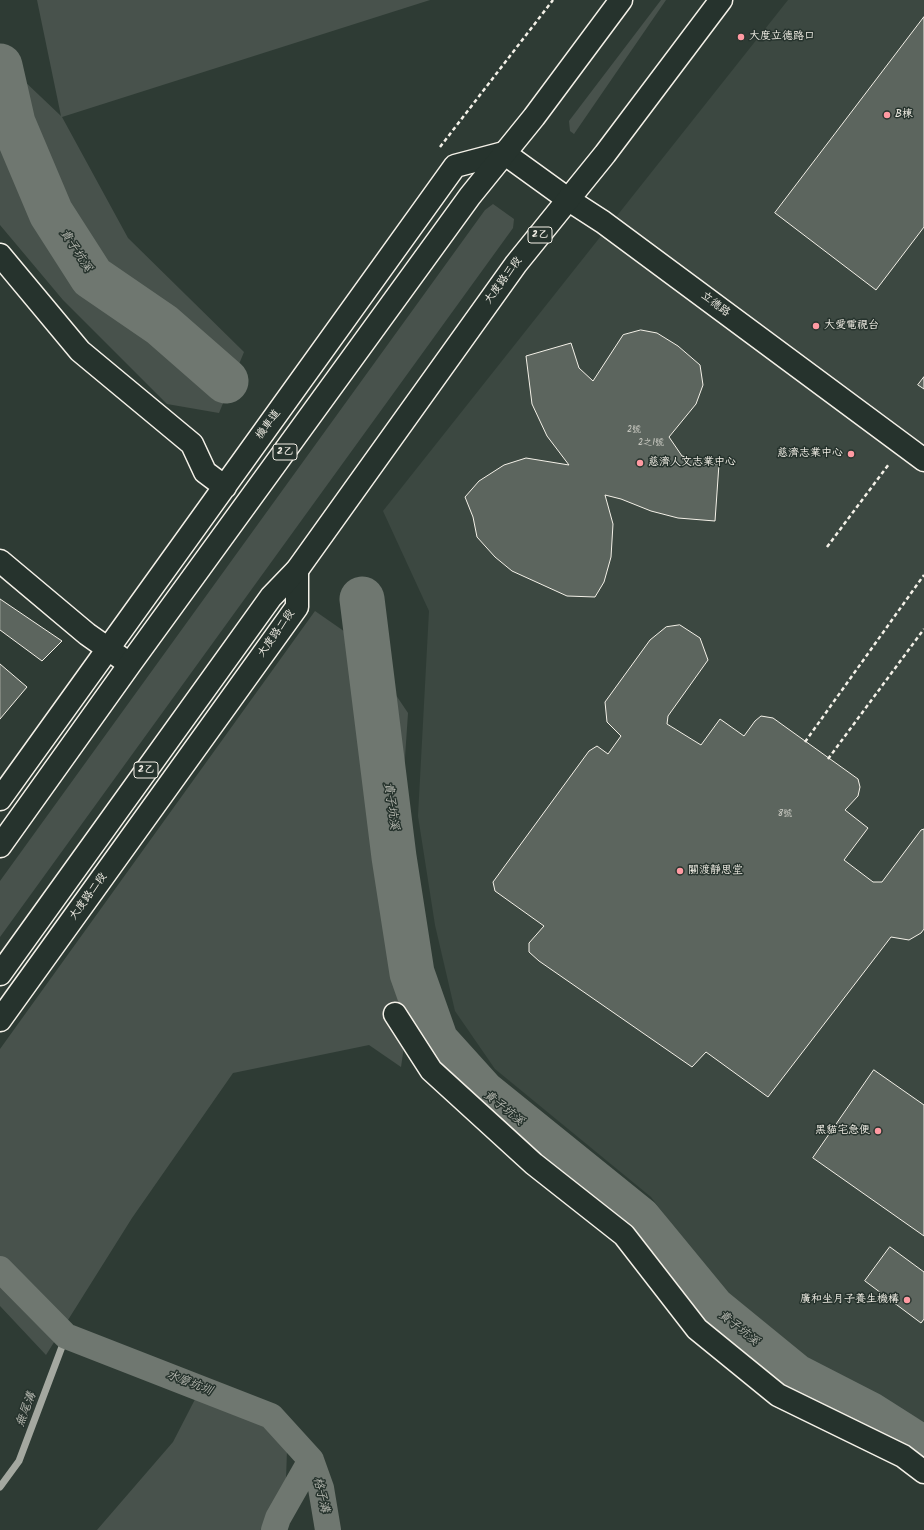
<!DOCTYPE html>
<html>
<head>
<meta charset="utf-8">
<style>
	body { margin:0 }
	canvas { display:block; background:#2e3b34 }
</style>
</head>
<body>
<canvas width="924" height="1530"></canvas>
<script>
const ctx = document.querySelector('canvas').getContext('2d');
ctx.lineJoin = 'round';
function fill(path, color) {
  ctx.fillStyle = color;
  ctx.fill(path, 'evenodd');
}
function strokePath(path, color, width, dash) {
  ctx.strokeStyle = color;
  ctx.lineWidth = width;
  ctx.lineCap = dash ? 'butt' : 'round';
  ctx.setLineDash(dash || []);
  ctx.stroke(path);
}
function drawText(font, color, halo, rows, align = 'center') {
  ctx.font = font + ' Kalam,"LXGW WenKai TC",sans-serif';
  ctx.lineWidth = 3;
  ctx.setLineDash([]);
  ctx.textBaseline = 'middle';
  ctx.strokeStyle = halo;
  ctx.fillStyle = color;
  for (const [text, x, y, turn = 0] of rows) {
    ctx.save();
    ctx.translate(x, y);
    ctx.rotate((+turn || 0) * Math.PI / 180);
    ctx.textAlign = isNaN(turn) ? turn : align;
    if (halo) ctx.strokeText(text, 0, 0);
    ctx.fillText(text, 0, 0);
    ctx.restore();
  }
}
const built = new Path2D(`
	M788 0H924V1422L799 1355 718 1286 651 1197 495 1069 455 1011 435 925 418 816 429 611 383 511Z`);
const green = new Path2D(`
	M37 0H430L62 117 128 238 244 352 219 413 167 404 63 300 0 225V58L61 116Z
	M661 0H666L574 134 570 131 569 121Z
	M493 204 514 219 513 228 0 937V881L485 210Z
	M315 611 361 643 408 713 402 802 384 908 408 1019 401 1067 369 1045 233 1073 132 1218 46 1355 0 1306V1049Z
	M206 1378 288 1418 286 1480 264 1530H97L173 1442Z`);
const stream = new Path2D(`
	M0 1487 19 1461 66 1336`);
const canal = new Path2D(`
	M0 1269 66 1336 271 1416 311 1460 278 1518 274 1530
	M311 1460 321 1488 328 1530`);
const river = new Path2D(`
	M0 66 13 123 51 213 92 277 162 325 226 381
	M362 599 394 857 412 973 436 1041 483 1093 639 1219 713 1309 795 1376 869 1414 924 1449`);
const building = new Path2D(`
	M924 17V227L876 290 775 213Z
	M641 330 657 333 678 346 700 365 703 385 696 404 669 437 682 456 705 463 719 464 715 521 678 518 651 511 621 499 605 495 613 524 611 557 604 582 595 597 567 596 512 571 495 557 477 537 473 517 465 497 479 481 504 465 526 458 569 465 547 436 532 404 526 356 571 343 579 368 593 381 623 335Z
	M924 377V389L918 385Z
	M0 599 62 641 42 661 0 630Z
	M680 625 700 638 708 660 668 716 667 724 701 745 720 719 744 736 755 721 761 716 773 718 858 779 860 787 858 796 845 810 868 828 844 860 873 882H882L921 830 924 829V929L921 933 909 940 891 937 768 1097 706 1052 692 1067 539 961 529 952V943L544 926 495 891 493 882 589 751 597 746 608 754 621 736 607 722 605 702 650 640 666 627Z
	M0 664 27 687 0 719Z
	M874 1070 924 1105V1236L813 1158Z
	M890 1247 924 1272V1319L921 1323 865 1281Z`);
const path = new Path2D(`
	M440 147 553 0
	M827 547 889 464
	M805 742 924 575
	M828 759 924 629`);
const minor = new Path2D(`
	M0 255 80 351 192 444 205 472 225 487
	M0 561 87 634 121 658
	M0 799 455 166 504 153 569 200 603 222 924 460
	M395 1014 431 1070 534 1164 624 1235 697 1329 778 1395 903 1456 924 1472
	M0 1020 297 607V570`);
const major = new Path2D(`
	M0 846 130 664 470 196 534 117 621 0
	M0 974 271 597 297 570 516 264 605 154 721 0`);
const markers = [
	[741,37,4,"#ff9aa2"],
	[887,115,4,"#ff9aa2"],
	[816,326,4,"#ff9aa2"],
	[851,454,4,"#ff9aa2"],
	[640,463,4,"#ff9aa2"],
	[680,871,4,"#ff9aa2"],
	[878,1131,4,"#ff9aa2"],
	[907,1300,4,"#ff9aa2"]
];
const numberNames = [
	["2號",634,430],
	["2之1號",651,443],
	["8號",785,814]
];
const shields = [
	[540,235,24],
	[285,452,24],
	[146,770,24]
];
const shieldNames = [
	["2乙",540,235],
	["2乙",285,452],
	["2乙",146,770]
];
const poiNames = [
	["大度立德路口",749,37],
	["B棟",895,115],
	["大愛電視台",824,326],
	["慈濟志業中心",843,454,"right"],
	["慈濟人文志業中心",648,463],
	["關渡靜思堂",688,871],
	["黑貓宅急便",870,1131,"right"],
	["廣和坐月子養生機構",899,1300,"right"]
];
const streetNames = [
	["大度路三段",504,281,-54],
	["立德路",715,305,37],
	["機車道",269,425,-54],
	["大度路二段",277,634,-55],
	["大度路二段",89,897,-54]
];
const waterNames = [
	["貴子坑溪",75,251,57],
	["貴子坑溪",390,806,82],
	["貴子坑溪",503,1109,39],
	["貴子坑溪",738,1329,39],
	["水磨坑圳",189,1384,21],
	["無尾溝",27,1410,-69],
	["格子溝",320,1495,77]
];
fill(built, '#3c4841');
fill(green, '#48524c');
strokePath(stream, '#a4a8a0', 7);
strokePath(canal, '#6f7770', 26);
strokePath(river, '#6f7770', 45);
fill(building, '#5c655e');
strokePath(building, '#f4f1e8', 1);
strokePath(minor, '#f4f1e8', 25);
strokePath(major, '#f4f1e8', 25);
strokePath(path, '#f4f1e8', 2.5, [4, 3]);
strokePath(minor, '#26332d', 22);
strokePath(major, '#26332d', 22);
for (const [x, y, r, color] of markers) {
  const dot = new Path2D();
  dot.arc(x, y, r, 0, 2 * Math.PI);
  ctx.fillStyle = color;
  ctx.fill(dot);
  strokePath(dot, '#26332d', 1.5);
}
drawText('9px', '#cecec6', null, numberNames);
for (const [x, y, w] of shields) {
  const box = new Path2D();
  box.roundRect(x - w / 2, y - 8, w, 16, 3);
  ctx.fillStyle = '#26332d';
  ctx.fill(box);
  strokePath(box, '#f4f1e8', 1);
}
drawText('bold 10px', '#f4f1e8', null, shieldNames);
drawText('11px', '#f4f1e8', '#26332d', poiNames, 'left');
drawText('11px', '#f4f1e8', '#26332d', streetNames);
drawText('italic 12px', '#b8bab2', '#26332d', waterNames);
</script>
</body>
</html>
